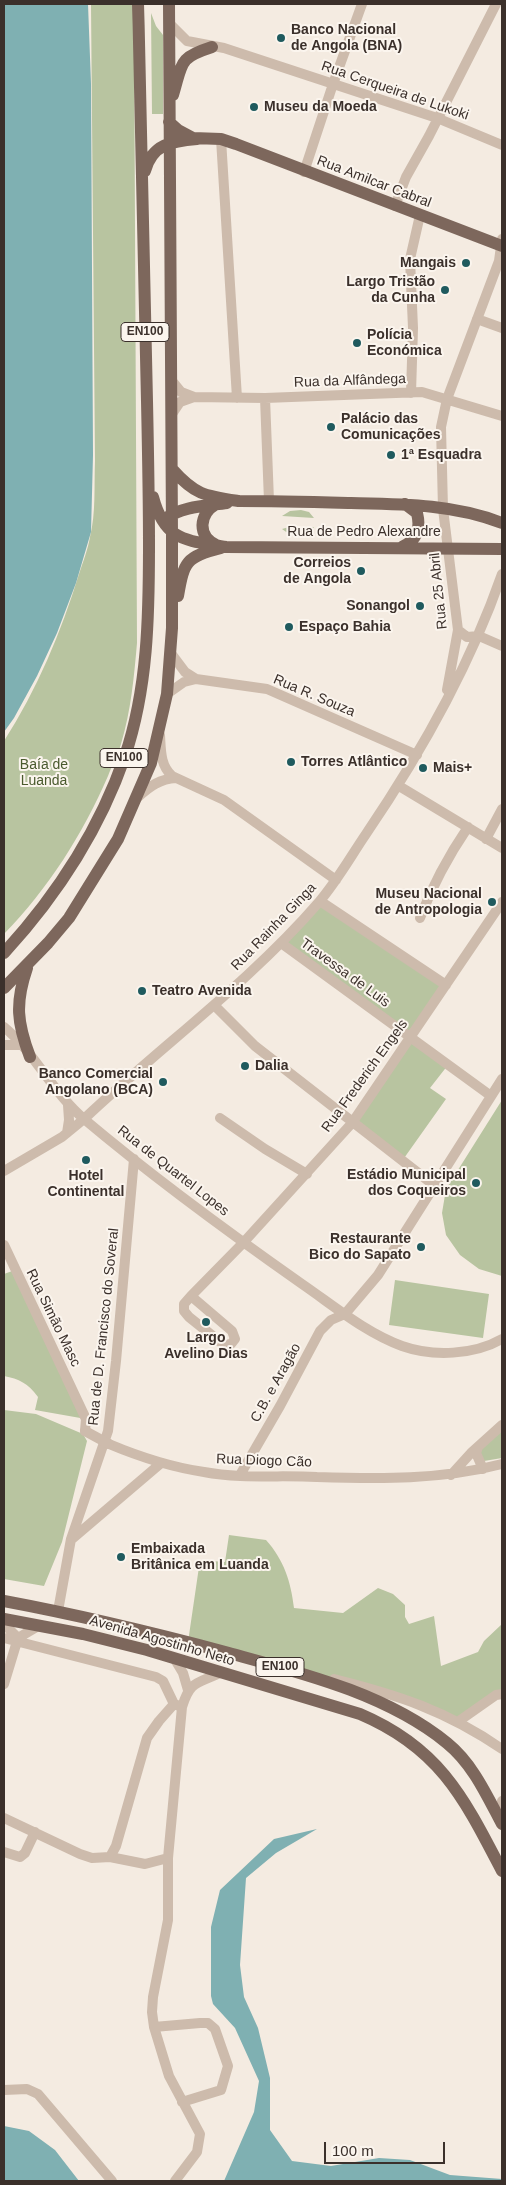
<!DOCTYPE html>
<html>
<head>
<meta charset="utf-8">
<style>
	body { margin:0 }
	#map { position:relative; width:506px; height:2185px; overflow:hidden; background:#f4ebe1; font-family:Helvetica,sans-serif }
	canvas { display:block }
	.frame { position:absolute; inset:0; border:5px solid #3b302b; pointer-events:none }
	.scale { position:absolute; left:324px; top:2142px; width:121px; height:22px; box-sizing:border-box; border:2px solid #3b302b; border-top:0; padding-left:6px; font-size:15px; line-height:18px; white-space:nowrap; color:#3b302b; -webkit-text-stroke:4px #fbf5ee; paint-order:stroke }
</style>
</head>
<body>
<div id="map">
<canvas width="506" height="2185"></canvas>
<div class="frame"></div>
<div class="scale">100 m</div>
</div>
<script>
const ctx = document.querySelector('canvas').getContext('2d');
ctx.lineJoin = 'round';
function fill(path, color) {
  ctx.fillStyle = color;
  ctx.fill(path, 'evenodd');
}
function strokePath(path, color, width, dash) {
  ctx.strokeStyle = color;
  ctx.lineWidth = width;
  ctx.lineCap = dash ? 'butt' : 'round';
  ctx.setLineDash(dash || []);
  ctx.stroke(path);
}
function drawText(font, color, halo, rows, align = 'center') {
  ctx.font = font + ' Helvetica,sans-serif';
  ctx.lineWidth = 4;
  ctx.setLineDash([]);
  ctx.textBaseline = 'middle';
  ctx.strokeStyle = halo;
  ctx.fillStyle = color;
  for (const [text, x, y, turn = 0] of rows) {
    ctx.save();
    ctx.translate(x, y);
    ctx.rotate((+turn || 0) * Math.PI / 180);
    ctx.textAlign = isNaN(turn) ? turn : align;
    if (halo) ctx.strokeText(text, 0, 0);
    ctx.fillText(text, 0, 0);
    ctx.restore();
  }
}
const green = new Path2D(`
	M91 4H133L134 18 137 643C134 677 131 711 121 744 118 755 112 765 108 776 83 834 48 889 4 934V741C37 690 61 632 79 574 83 562 88 549 90 537 96 513 94 486 95 461Z
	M151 13 156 26 163 35V114H152Z
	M301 510 309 512 314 518 282 516 290 511Z
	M289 527H314C306 538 291 537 282 529Z
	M320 901 445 984 410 1038 448 1065 430 1088 446 1099 402 1161 352 1123 409 1038 281 943Z
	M502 1100V1276L479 1269 460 1255 446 1235 442 1213 446 1189Z
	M15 1270 86 1419 35 1410 38 1397C28 1383 19 1379 4 1376V1274Z
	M395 1280 489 1294 483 1338 389 1325Z
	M4 1410 36 1414 83 1434 87 1441 62 1542 44 1586 4 1579Z
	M502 1425V1458L484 1461 478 1447Z
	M229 1535 266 1540C284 1560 291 1582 294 1608L343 1613 378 1588 393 1594 405 1605V1617L409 1624 434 1616 441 1666 478 1652 484 1641 502 1624V1694L459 1721 429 1707 188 1642 200 1560 225 1562Z`);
const water = new Path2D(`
	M4 4H88L91 84 93 455 91 532 76 583 57 633 37 676 14 718 4 732Z
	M317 1829 276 1853 246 1878 240 1965 244 1997 258 2028 270 2078V2130L292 2161 331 2166 379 2158 410 2160 450 2175 502 2179V2181H224L254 2112 259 2081 235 2028 213 2004 211 1996V1927L220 1890 274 1839Z
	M4 2126 29 2131 55 2150 79 2181H4Z`);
const minor = new Path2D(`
	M170 24 187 41 224 48 437 118 502 145
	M221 139 237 398
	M304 172 333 84 362 4
	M395 206 406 177 429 136 496 4
	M477 319 502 328
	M172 381 181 392 194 397
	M411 393 413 328 410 259 420 215
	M265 398 269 501
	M172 414 180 402 194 397 265 398 422 392 502 416
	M458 630 467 637 479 636 502 646
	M170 652 185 672 196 679 267 689 417 755
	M447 690 458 630 443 509 441 427 447 399 499 261 502 239
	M167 694 184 682 196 679
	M160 735C161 750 160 765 172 776L224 800 336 880
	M399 786 502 848
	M138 797C150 786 160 779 176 778
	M486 839 502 809
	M320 901 446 985
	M420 918C433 884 447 858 468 827
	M281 943 491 1096
	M215 1006 255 1046 435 1186
	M4 1027C35 1053 53 1093 84 1119 154 1178 228 1232 302 1284 334 1306 366 1333 402 1346 433 1357 474 1355 502 1339
	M4 1045H21
	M220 1118 265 1149 307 1174
	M67 1133 69 1120 68 1105
	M4 1171 62 1137 84 1119C161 1046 249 983 319 902 337 881 351 856 366 834 421 753 470 666 502 574
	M4 1245 86 1419 85 1431
	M191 1296 243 1243 352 1123 502 902
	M191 1296 232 1331 235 1339 231 1344 224 1345 189 1317 184 1311V1304Z
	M109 1444C140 1457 170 1467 204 1472 241 1479 280 1475 317 1477 380 1479 441 1480 502 1464
	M478 1447 476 1453 483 1469
	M240 1475 280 1406 320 1331 331 1320 345 1314 378 1275 502 1079
	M451 1475 471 1453 502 1425
	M72 1539 160 1464
	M58 1611 71 1539 108 1431 116 1361 134 1159
	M4 1624 18 1638
	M4 1638 156 1677 163 1681 174 1704 182 1707
	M174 1658 183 1673 188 1690
	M334 1679C398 1695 447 1711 502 1749
	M4 1684 18 1638 40 1625
	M459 1721 496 1695 502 1694
	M502 1801V1804
	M4 1818 80 1854 92 1858 110 1857 145 1864 168 1858
	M4 1852 20 1857 25 1853 35 1832
	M110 1857 116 1846 147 1738 159 1721 174 1704
	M154 2027 200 2023H208L215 2029 228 2066 221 2090 182 2102
	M4 2090 27 2089 38 2094 112 2181
	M175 2181 197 2152 200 2134 169 2076 154 2027 152 2012 153 1997 168 1920V1858L182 1707C190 1681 196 1684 220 1673`);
const major = new Path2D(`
	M173 95C183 62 178 58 212 47
	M169 122 178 130 193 138 221 139 236 144 502 246
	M145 171C152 144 172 141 197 139
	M172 469C195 495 205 496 239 501 276 501 313 502 351 503 401 504 455 504 502 523
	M153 497C165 542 186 540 226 547L502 549
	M216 504C199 514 197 536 216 545
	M165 519C182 506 206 506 227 503
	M402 547C417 540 421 529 417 513L405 504
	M178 596C184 561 186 557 221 548
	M4 953C58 894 99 831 125 756 148 688 149 615 149 545 149 497 148 449 147 401 144 268 142 136 138 4
	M27 968C15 1003 17 1023 30 1057
	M4 988 48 943 69 918 118 839 151 763 167 694 172 628V534L169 4
	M4 1601C79 1615 154 1633 229 1653 302 1673 387 1694 447 1743 473 1764 487 1796 502 1824
	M4 1619 83 1634 147 1650 360 1714C440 1748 464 1798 502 1871`);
const minorBridge = new Path2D(`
	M85 1431 109 1444`);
const markers = [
	[281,38,5,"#1f5a5e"],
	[254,107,5,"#1f5a5e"],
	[466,263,5,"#1f5a5e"],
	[445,290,5,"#1f5a5e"],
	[357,343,5,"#1f5a5e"],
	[331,427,5,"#1f5a5e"],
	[391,455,5,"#1f5a5e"],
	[361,571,5,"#1f5a5e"],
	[420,606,5,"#1f5a5e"],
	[289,627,5,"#1f5a5e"],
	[291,762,5,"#1f5a5e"],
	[423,768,5,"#1f5a5e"],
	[492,902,5,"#1f5a5e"],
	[142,991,5,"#1f5a5e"],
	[245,1066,5,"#1f5a5e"],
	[163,1082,5,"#1f5a5e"],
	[86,1160,5,"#1f5a5e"],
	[476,1183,5,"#1f5a5e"],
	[421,1247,5,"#1f5a5e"],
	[206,1322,5,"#1f5a5e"],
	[121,1557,5,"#1f5a5e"]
];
const shields = [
	[145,332,48],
	[124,758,48],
	[280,1667,48]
];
const shieldNames = [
	["EN100",145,332],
	["EN100",124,758],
	["EN100",280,1667]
];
const poiNames = [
	["Banco Nacional",291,30],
	["de Angola (BNA)",291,46],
	["Museu da Moeda",264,107],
	["Mangais",456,263,"right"],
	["Largo Tristão",435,282,"right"],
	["da Cunha",435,298,"right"],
	["Polícia",367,335],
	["Económica",367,351],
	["Palácio das",341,419],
	["Comunicações",341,435],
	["1ª Esquadra",401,455],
	["Correios",351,563,"right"],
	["de Angola",351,579,"right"],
	["Sonangol",410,606,"right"],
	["Espaço Bahia",299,627],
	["Torres Atlântico",301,762],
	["Mais+",433,768],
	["Museu Nacional",482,894,"right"],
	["de Antropologia",482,910,"right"],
	["Teatro Avenida",152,991],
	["Dalia",255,1066],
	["Banco Comercial",153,1074,"right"],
	["Angolano (BCA)",153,1090,"right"],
	["Estádio Municipal",466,1175,"right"],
	["dos Coqueiros",466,1191,"right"],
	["Hotel",86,1176,"center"],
	["Continental",86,1192,"center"],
	["Restaurante",411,1239,"right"],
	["Bico do Sapato",411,1255,"right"],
	["Largo",206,1338,"center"],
	["Avelino Dias",206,1354,"center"],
	["Embaixada",131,1549],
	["Britânica em Luanda",131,1565]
];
const streetNames = [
	["Rua Cerqueira de Lukoki",395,91,19],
	["Rua Amilcar Cabral",374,182,21],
	["Rua da Alfândega",350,381,-2],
	["Rua de Pedro Alexandre",364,532],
	["Rua 25 Abril",439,591,-96],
	["Rua R. Souza",314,696,23],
	["Rua Rainha Ginga",274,927,-46],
	["Travessa de Luis",345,973,36],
	["Rua Frederich Engels",365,1076,-54],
	["Rua de Quartel Lopes",173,1171,38],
	["Rua Simão Masc",53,1318,64],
	["Rua de D. Francisco do Soveral",104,1327,-84],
	["C.B. e Aragão",276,1383,-61],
	["Rua Diogo Cão",264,1461,2],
	["Avenida Agostinho Neto",162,1641,16]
];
const parkNames = [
	["Baía de",44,765],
	["Luanda",44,781]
];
fill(green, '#b8c4a0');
fill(water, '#7fb0b2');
strokePath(minor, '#cdbbac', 10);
strokePath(major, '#7d675c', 12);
strokePath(minorBridge, '#cdbbac', 10);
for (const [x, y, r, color] of markers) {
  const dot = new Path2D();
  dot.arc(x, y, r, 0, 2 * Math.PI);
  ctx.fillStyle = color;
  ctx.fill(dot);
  strokePath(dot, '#fbf5ee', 2);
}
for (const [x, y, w] of shields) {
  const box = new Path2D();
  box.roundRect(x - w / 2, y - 9.5, w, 19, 4);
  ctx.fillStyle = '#fbf5ee';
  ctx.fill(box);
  strokePath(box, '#3b302b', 1);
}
drawText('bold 12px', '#3b302b', null, shieldNames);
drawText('bold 14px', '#3b302b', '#fbf5ee', poiNames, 'left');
drawText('14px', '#3b302b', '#fbf5ee', streetNames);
drawText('14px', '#4a5a2e', '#fbf5ee', parkNames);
</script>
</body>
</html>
